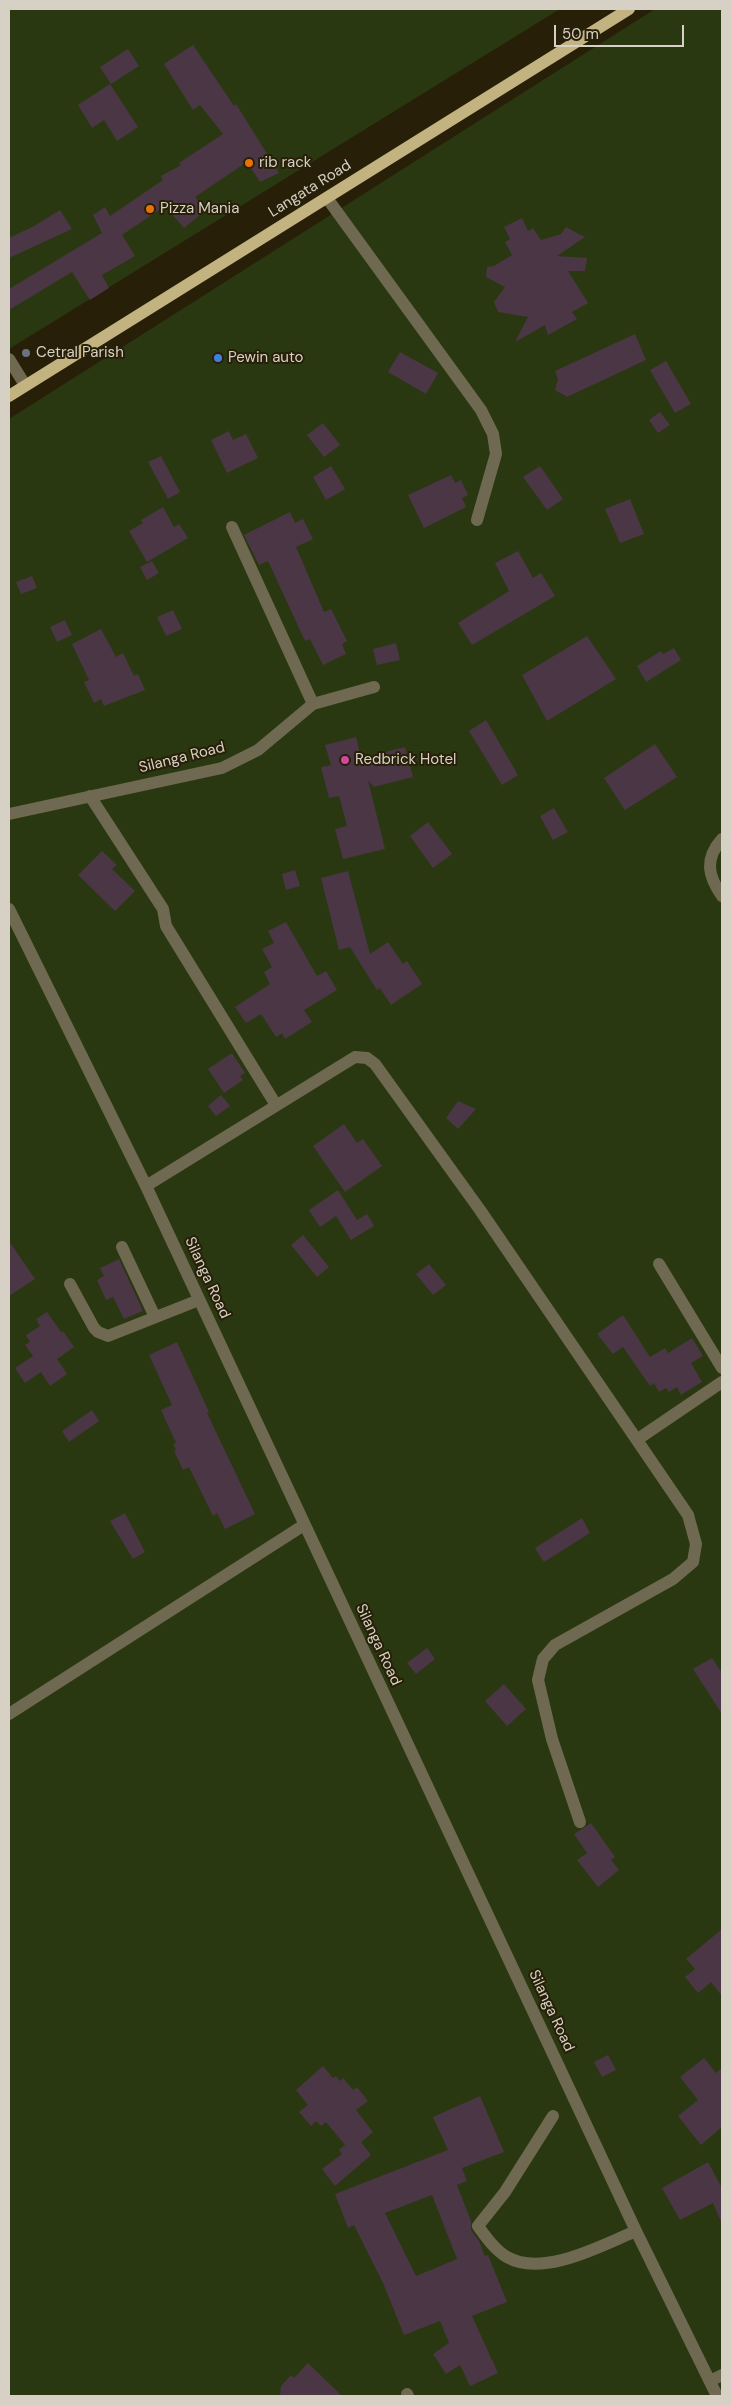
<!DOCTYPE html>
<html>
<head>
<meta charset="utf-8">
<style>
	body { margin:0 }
	#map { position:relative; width:731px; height:2405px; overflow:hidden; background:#271f08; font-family:"DM Sans",sans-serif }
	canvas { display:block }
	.frame { position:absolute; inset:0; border:10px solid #d6d1c4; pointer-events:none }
	.scale { position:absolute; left:554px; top:25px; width:130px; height:22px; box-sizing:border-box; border:2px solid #d6d1c4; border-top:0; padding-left:6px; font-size:15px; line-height:18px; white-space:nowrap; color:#d6d1c4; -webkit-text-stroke:4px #271f08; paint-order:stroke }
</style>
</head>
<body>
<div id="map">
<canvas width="731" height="2405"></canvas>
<div class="frame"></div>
<div class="scale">50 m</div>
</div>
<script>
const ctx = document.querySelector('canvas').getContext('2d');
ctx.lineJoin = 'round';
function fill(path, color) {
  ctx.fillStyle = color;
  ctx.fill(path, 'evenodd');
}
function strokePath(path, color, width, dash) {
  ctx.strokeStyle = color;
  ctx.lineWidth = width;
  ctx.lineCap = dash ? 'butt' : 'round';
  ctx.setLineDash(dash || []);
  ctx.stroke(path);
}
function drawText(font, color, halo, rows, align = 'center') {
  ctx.font = font + ' "DM Sans",sans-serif';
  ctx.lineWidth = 4;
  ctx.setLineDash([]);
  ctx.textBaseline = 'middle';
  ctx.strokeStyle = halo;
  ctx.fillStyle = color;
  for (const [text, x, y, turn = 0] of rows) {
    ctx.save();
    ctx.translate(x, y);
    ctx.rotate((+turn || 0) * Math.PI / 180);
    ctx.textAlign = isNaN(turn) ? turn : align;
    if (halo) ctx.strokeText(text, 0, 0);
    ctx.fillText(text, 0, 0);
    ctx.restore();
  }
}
const green = new Path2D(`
	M9 9H560L9 349Z
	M655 9H722V2396H9V419Z`);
const building = new Path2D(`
	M193 45 234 106 236 104 279 173 260 182 247 162 195 197 206 210 184 228 165 206 122 235 135 256 102 275 109 288 90 300 72 272 9 310V289L102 233 93 215 105 207 110 216 163 180 161 176 181 165 179 163 223 134 200 105 193 110 164 64Z
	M128 49 139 66 111 84 100 67Z
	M110 84 138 127 117 141 104 120 92 128 78 105Z
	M60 210 72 229 9 258V238L34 226Z
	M522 218 528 231 533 228 541 240 561 234 566 227 585 237 557 256 587 258 585 271H568L588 303 572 312 577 319 548 335 545 325 515 342 528 317 498 312 494 302 505 287 486 277 487 267 494 266 512 255 505 242 510 239 504 227Z
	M635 334 646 360 567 397 555 390 558 379 555 371Z
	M400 352 438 373 426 394 388 372Z
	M666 361 691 404 675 413 650 370Z
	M660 412 670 425 658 433 649 420Z
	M323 423 340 445 324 457 307 435Z
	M229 431 233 440 246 434 258 458 227 473 211 440Z
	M161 456 180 492 168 499 148 462Z
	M331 466 345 489 326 500 313 477Z
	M540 466 563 499 547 510 523 477Z
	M451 475 455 483 461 480 468 495 462 498 466 507 424 528 408 495Z
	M630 499 644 534 620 543 605 509Z
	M163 507 174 527 179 524 188 538 147 562 129 531 143 523 141 520Z
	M290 512 295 523 303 519 313 539 296 547 324 612 331 609 347 641 342 644 346 654 323 665 310 639 305 641 268 561 259 565 244 535Z
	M518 551 533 578 541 573 555 596 472 645 458 623 509 591 495 563Z
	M152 561 159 573 147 580 140 567Z
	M32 576 37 588 21 594 16 582Z
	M173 610 182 629 166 636 157 617Z
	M65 620 72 635 57 642 50 627Z
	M101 629 116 657 123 653 134 676 138 674 145 690 104 706 101 699 94 703 84 682 89 680 72 644Z
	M587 636 616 679 547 721 522 675Z
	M396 643 400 660 377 665 373 649Z
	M674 648 681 660 646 682 637 666 661 651 663 654Z
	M486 720 518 775 502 785 469 731Z
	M356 737 361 758 405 747 413 777 374 787 368 780 385 849 343 859 335 829 347 826 339 796 329 798 321 767 331 765 325 745Z
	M655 744 677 777 625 810 604 778Z
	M554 808 568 832 553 840 540 816Z
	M428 822 452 854 433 868 410 836Z
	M102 851 117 865 112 869 135 891 115 911 78 875Z
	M295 870 300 886 286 890 282 874Z
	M348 871 370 954 388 942 403 964 407 961 422 984 391 1005 380 988 377 990 350 947 339 950 321 878Z
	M286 922 317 976 326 971 337 990 304 1010 312 1022 285 1039 282 1033 276 1037 261 1014 246 1023 235 1007 270 984 264 972 272 967 262 949 274 943 268 931Z
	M232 1053 245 1073 240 1076 243 1080 224 1093 208 1069Z
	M221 1095 230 1106 216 1116 208 1106Z
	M458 1101 476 1109 458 1129 446 1118Z
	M344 1124 357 1143 363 1139 382 1166 345 1192 313 1146Z
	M338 1190 357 1220 367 1214 374 1226 351 1240 336 1216 320 1227 309 1210Z
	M303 1235 329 1267 317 1277 291 1245Z
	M9 1241 35 1279 9 1296Z
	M119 1259 143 1311 124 1319 113 1297 106 1300 97 1280 104 1276 100 1268Z
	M429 1264 446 1285 433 1295 416 1274Z
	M47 1312 61 1332 63 1331 74 1347 57 1359 67 1374 50 1386 41 1372 25 1383 15 1368 33 1356 25 1345 30 1342 26 1335 40 1326 36 1319Z
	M623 1315 650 1357 665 1348 668 1353 692 1338 703 1356 691 1363 702 1382 681 1395 677 1387 669 1392 666 1388 659 1392 654 1383 650 1386 623 1347 613 1354 597 1334Z
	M177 1342 209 1412 207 1413 255 1514 225 1529 217 1513 213 1516 189 1467 183 1470 174 1451 176 1450 173 1444 176 1443 161 1410 172 1405 149 1355Z
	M92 1410 99 1421 69 1442 62 1431Z
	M125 1513 145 1552 133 1559 110 1521Z
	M582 1518 590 1533 544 1562 535 1548Z
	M427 1648 435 1659 416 1674 407 1663Z
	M712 1658 722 1673V1714L693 1669Z
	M504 1684 526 1709 507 1726 485 1701Z
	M591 1823 615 1857 611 1860 619 1870 598 1887 577 1860 587 1853 574 1834Z
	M722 1929V1996L711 1982 698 1993 685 1977 695 1969 686 1959Z
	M608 2055 616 2070 602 2077 594 2062Z
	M704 2058 716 2073 722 2068V2127L701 2145 678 2116 698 2100 680 2077Z
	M323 2066 333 2078 336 2076 340 2081 343 2078 353 2090 357 2087 368 2101 356 2110 373 2132 361 2142 371 2155 335 2186 322 2169 342 2154 339 2150 345 2145 326 2122 321 2126 316 2121 311 2126 299 2112 308 2105 296 2090Z
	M480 2096 504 2152 462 2168 467 2181 457 2185 471 2221V2230L479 2241 485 2256 488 2255 507 2302 472 2316 498 2373 470 2386 460 2365 446 2374 433 2354 449 2343 440 2321 404 2335 383 2283 354 2225 348 2228 335 2194 448 2150 433 2117ZM432 2195 457 2259 416 2276 385 2213Z
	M708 2162 722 2188V2224L713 2203 680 2220 662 2188Z
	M308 2363 342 2396H280L281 2386 291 2375 294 2378Z`);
const minor = new Path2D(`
	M327 198 481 410 493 434 496 454 477 520
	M9 359 25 385
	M232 527 313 704
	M90 796 163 909 166 926 276 1105
	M9 814 222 768 258 750 313 704 374 687
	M722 839C704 859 708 876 722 896
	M9 909 146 1186 636 2231 717 2396
	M146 1186 355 1057 367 1058 375 1064 480 1210 688 1515 696 1544 693 1562 673 1579 555 1645 543 1659 538 1680 552 1739 580 1822
	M122 1247 155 1317
	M659 1264 722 1368
	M70 1284 94 1328 98 1332 108 1336 199 1300
	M638 1439 722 1382
	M9 1714 304 1525
	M553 2116 505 2192 478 2226C486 2237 495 2250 507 2257 543 2278 602 2245 636 2231
	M710 2381 722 2375
	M407 2394 408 2396`);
const major = new Path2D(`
	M9 396 629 9`);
const markers = [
	[249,163,5,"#e8710a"],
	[150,209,5,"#e8710a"],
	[26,353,5,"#6b7280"],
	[218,358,5,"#3f7fe0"],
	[345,760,5,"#d1479c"]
];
const poiNames = [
	["rib rack",259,163],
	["Pizza Mania",160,209],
	["Cetral Parish",36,353],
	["Pewin auto",228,358],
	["Redbrick Hotel",355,760]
];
const streetNames = [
	["Langata Road",310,189,-32],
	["Silanga Road",182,758,-14],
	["Silanga Road",207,1278,65],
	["Silanga Road",378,1645,65],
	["Silanga Road",551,2011,65]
];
fill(green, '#2a3811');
fill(building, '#4a3645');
strokePath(minor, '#706951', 12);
strokePath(major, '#c3b381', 12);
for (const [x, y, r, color] of markers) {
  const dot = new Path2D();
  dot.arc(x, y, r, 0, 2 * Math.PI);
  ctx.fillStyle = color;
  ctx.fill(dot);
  strokePath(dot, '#271f08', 2);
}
drawText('15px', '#d6d1c4', '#271f08', poiNames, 'left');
drawText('15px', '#d6d1c4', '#271f08', streetNames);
</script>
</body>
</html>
